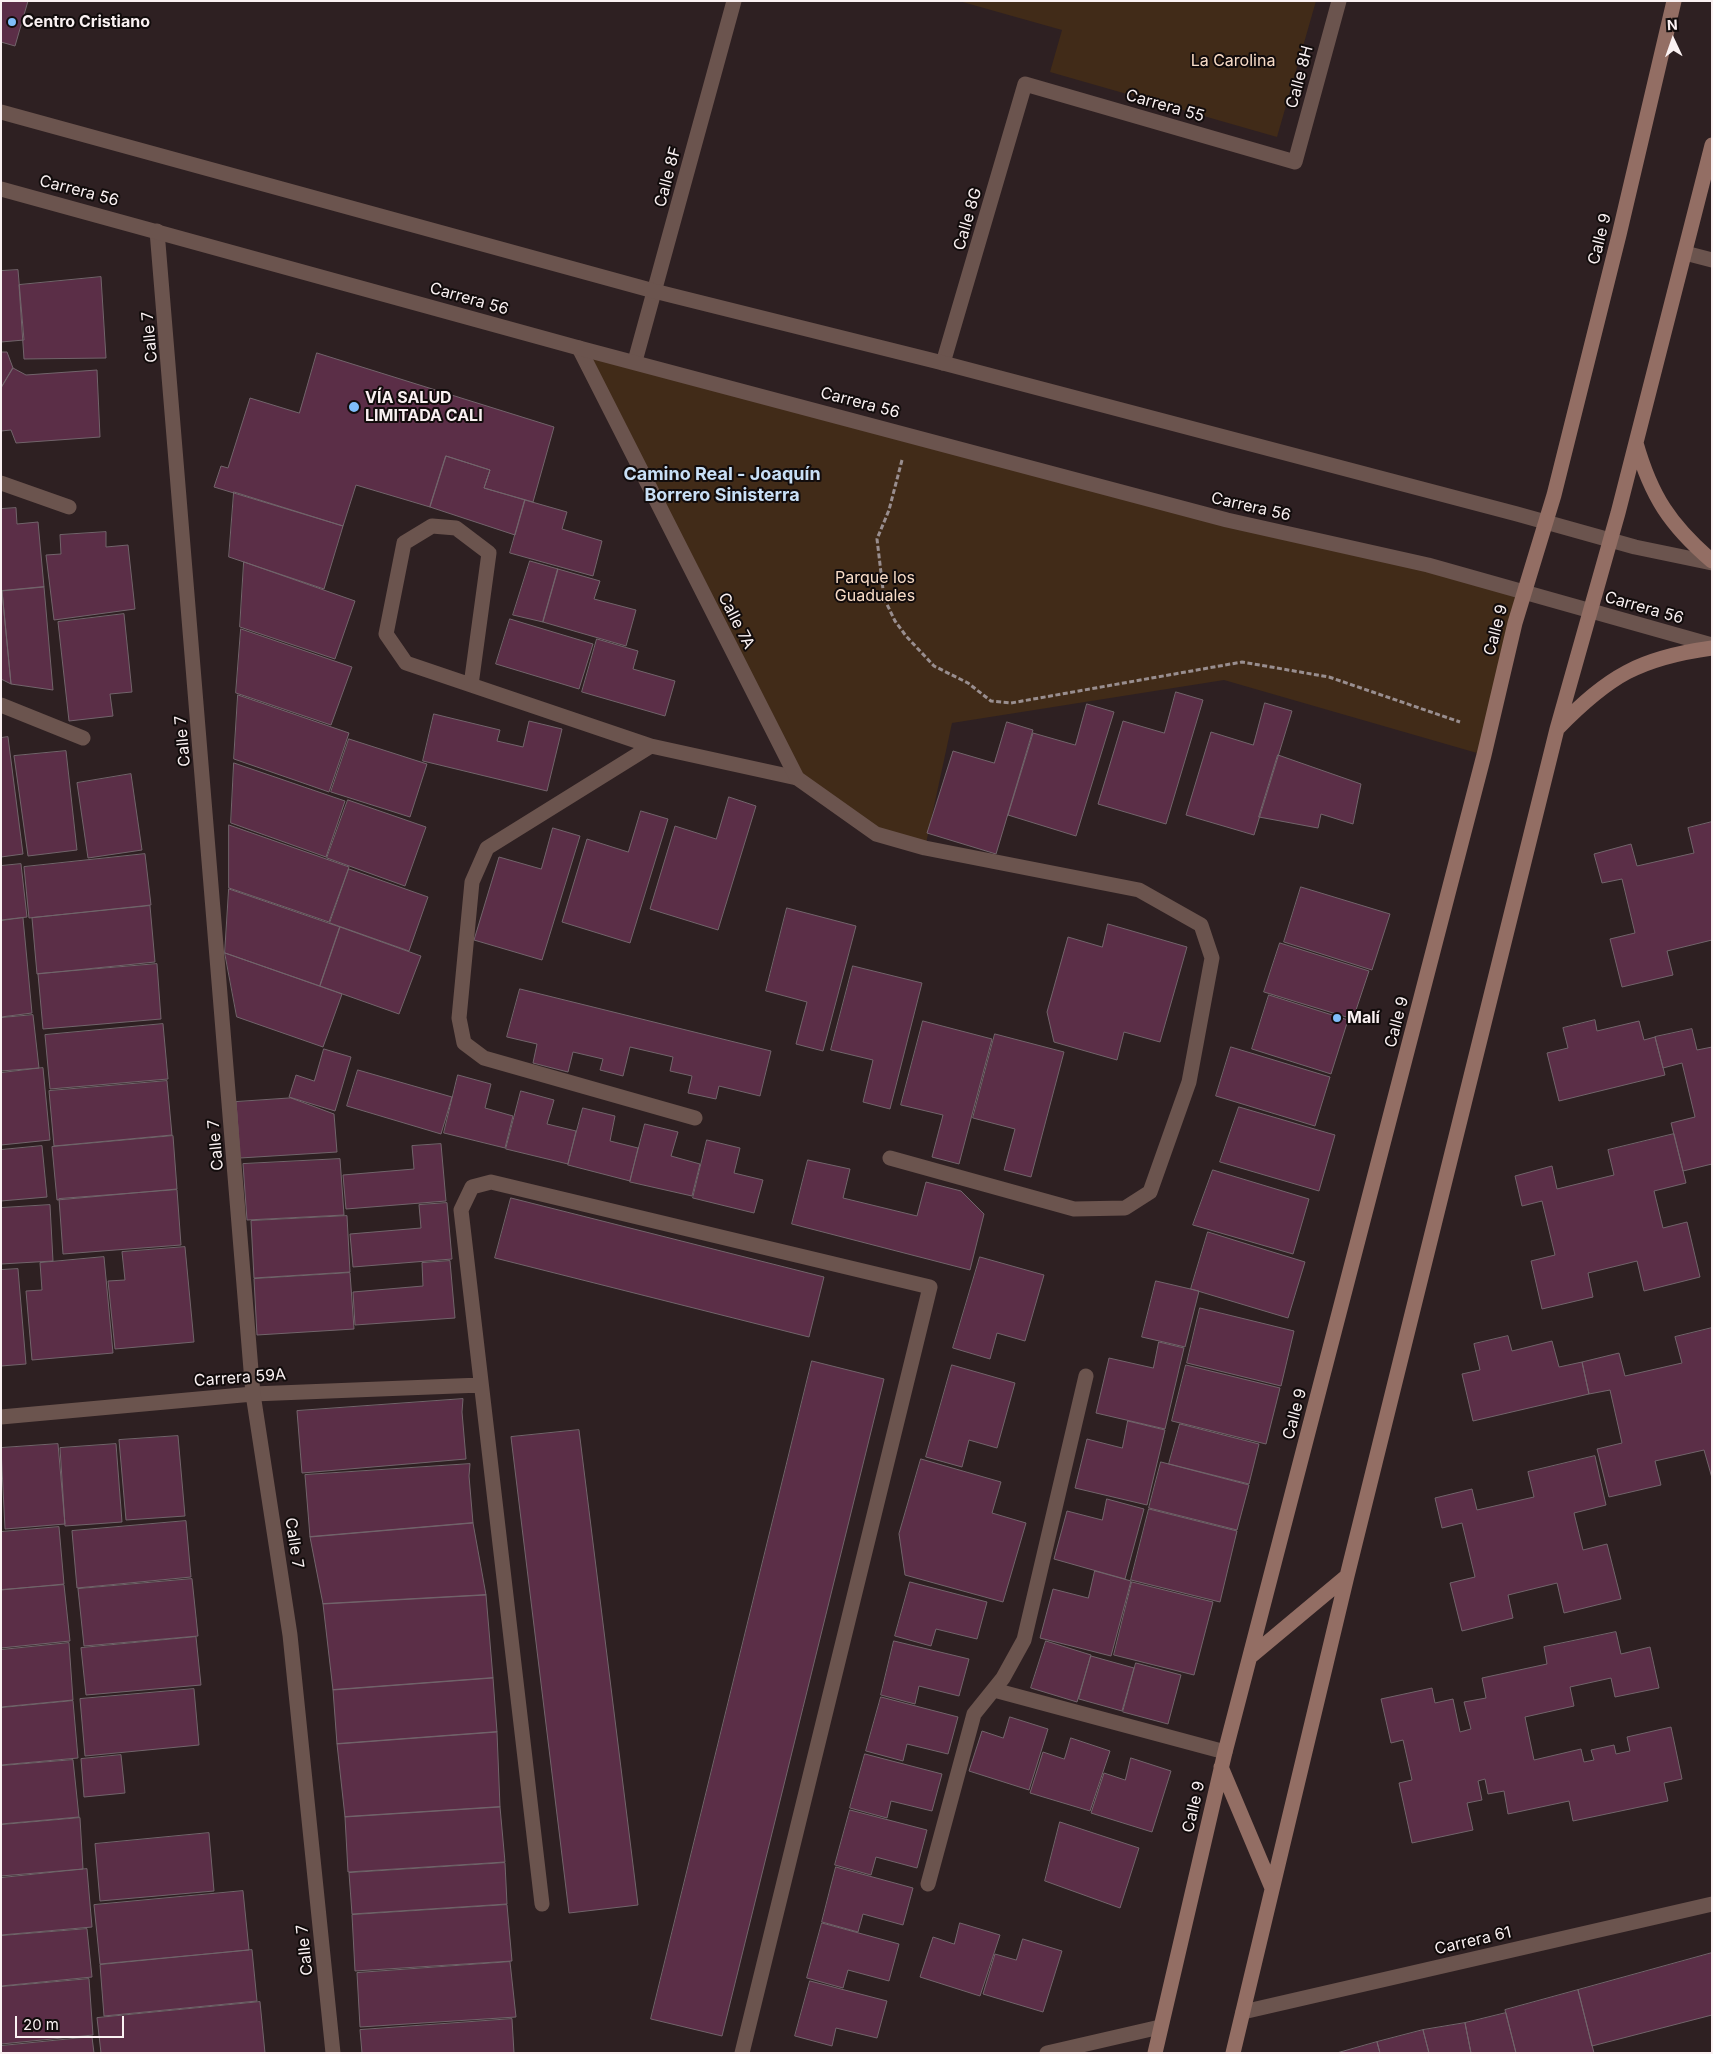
<!DOCTYPE html>
<html>
<head>
<meta charset="utf-8">
<style>
	body { margin:0 }
	#map { position:relative; width:1713px; height:2054px; overflow:hidden; background:#2e2022; font-family:Inter,sans-serif }
	canvas { display:block }
	.frame { position:absolute; inset:0; border:2px solid #faf1f2; pointer-events:none }
	.north { position:absolute; left:1648px; top:15px; width:50px; height:50px; -webkit-text-stroke:4px #120c0c; paint-order:stroke; rotate:357deg; font-size:14px; font-weight:700; line-height:20px; text-align:center; color:#faf1f2 }
	.north::after { content:''; display:block; margin:auto; width:18px; height:22px; background:#faf1f2; clip-path:polygon(50% 0,100% 100%,50% 72%,0 100%) }
	.scale { position:absolute; left:15px; top:2016px; width:109px; height:22px; box-sizing:border-box; border:2px solid #faf1f2; border-top:0; padding-left:6px; font-size:15px; line-height:18px; white-space:nowrap; color:#faf1f2; -webkit-text-stroke:4px #120c0c; paint-order:stroke }
</style>
</head>
<body>
<div id="map">
<canvas width="1713" height="2054"></canvas>
<div class="frame"></div>
<div class="north">N</div>
<div class="scale">20 m</div>
</div>
<script>
const ctx = document.querySelector('canvas').getContext('2d');
ctx.lineJoin = 'round';
function fill(path, color) {
  ctx.fillStyle = color;
  ctx.fill(path, 'evenodd');
}
function strokePath(path, color, width, dash) {
  ctx.strokeStyle = color;
  ctx.lineWidth = width;
  ctx.lineCap = dash ? 'butt' : 'round';
  ctx.setLineDash(dash || []);
  ctx.stroke(path);
}
function drawText(font, color, halo, rows, align = 'center') {
  ctx.font = font + ' Inter,sans-serif';
  ctx.lineWidth = 4;
  ctx.setLineDash([]);
  ctx.textBaseline = 'middle';
  ctx.strokeStyle = halo;
  ctx.fillStyle = color;
  for (const [text, x, y, turn = 0] of rows) {
    ctx.save();
    ctx.translate(x, y);
    ctx.rotate((+turn || 0) * Math.PI / 180);
    ctx.textAlign = isNaN(turn) ? turn : align;
    if (halo) ctx.strokeText(text, 0, 0);
    ctx.fillText(text, 0, 0);
    ctx.restore();
  }
}
const green = new Path2D(`
	M959 1H1316L1277 137 1050 72 1062 30Z
	M579 348 1525 591 1484 755 1224 680 952 723 925 848 876 834 797 778Z`);
const building = new Path2D(`
	M1 1H28L15 46 1 42Z
	M18 270 24 340 1 342V271Z
	M101 277 106 358 24 359 19 285Z
	M1 352H7L13 368 1 388Z
	M317 353 554 427 533 502 484 488 490 470 446 456 430 507 356 485 343 526 214 487 221 466 228 468 250 398 299 413Z
	M13 368 26 375 97 370 100 437 16 443 11 430 1 431V388Z
	M446 456 490 470 484 488 525 500 515 535 430 507Z
	M234 492 343 526 324 589 229 557Z
	M525 500 567 512 562 529 602 541 593 576 510 553Z
	M16 508 17 524 38 522 44 587 1 591V509Z
	M106 532V547L128 545 135 609 54 620 46 555 61 554 60 535Z
	M530 561 558 569 543 622 513 615Z
	M244 562 355 601 335 659 240 627Z
	M558 569 600 581 594 599 636 610 626 646 543 622Z
	M44 587 53 690 11 684 2 591Z
	M1 591H2L11 684 1 679Z
	M124 614 132 692 110 694 113 716 69 721 58 622Z
	M510 619 593 644 579 689 496 664Z
	M241 629 352 667 331 725 236 693Z
	M597 639 638 651 633 669 675 681 665 716 582 692Z
	M1176 692 1203 700 1166 824 1098 804 1123 721 1164 733Z
	M238 695 349 733 329 792 234 759Z
	M1265 703 1292 711 1254 835 1186 815 1211 732 1253 745Z
	M1087 704 1114 712 1076 836 1008 815 1033 733 1075 745Z
	M434 714 500 730 497 741 523 747 529 721 562 729 547 791 423 761Z
	M1007 722 1033 730 996 854 927 833 953 751 994 763Z
	M8 737 23 854 1 857V738Z
	M349 739 427 764 410 817 331 792Z
	M66 751 77 850 28 856 14 756Z
	M1278 755 1361 784 1353 824 1321 814 1318 828 1259 817Z
	M234 763 345 801 326 857 231 823Z
	M131 774 142 850 88 858 77 783Z
	M729 797 756 806 718 930 650 909 675 826 716 839Z
	M348 800 426 827 405 886 327 858Z
	M641 811 668 819 630 943 562 922 587 839 628 852Z
	M1712 822V940L1667 951 1673 975 1622 987 1610 939 1635 933 1622 879 1602 883 1594 854 1631 844 1637 866 1694 853 1688 828Z
	M229 825 349 867 329 922 229 888Z
	M553 828 580 836 542 960 474 940 499 857 541 869Z
	M145 854 151 905 29 918 24 867Z
	M21 864 27 917 1 920V866Z
	M349 869 428 897 409 951 330 923Z
	M1301 887 1390 914 1372 970 1284 942Z
	M229 889 340 927 320 986 225 953Z
	M150 906 155 962 37 974 32 918Z
	M787 908 856 926 823 1051 796 1044 807 1002 766 991Z
	M23 918 32 1013 1 1017V921Z
	M1108 924 1187 947 1160 1042 1124 1032 1117 1060 1054 1042 1047 1012 1068 937 1102 947Z
	M340 927 421 956 399 1014 320 986Z
	M1280 943 1369 971 1353 1019 1264 992Z
	M225 953 342 994 323 1047 237 1017Z
	M157 964 161 1019 43 1029 38 974Z
	M853 966 922 983 890 1109 863 1102 873 1060 831 1050Z
	M520 989 771 1051 760 1096 719 1086 716 1099 688 1093 692 1076 670 1071 673 1057 630 1047 623 1076 600 1070 603 1059 573 1052 568 1072 533 1063 537 1044 507 1037Z
	M1269 995 1348 1020 1331 1074 1252 1049Z
	M33 1015 39 1068 1 1071V1018Z
	M1595 1020 1597 1031 1639 1021 1644 1040 1655 1037 1665 1075 1559 1101 1547 1053 1568 1048 1563 1028Z
	M923 1021 992 1039 959 1164 932 1157 943 1115 901 1105Z
	M163 1024 168 1079 50 1089 45 1035Z
	M1692 1029 1697 1050 1712 1047V1164L1683 1171 1671 1123 1695 1117 1682 1063 1663 1068 1655 1037Z
	M995 1034 1064 1052 1031 1177 1004 1170 1015 1129 973 1118Z
	M1231 1047 1330 1077 1315 1126 1216 1096Z
	M324 1049 351 1057 335 1111 289 1097 296 1075 314 1081Z
	M43 1068 50 1140 1 1145V1073Z
	M358 1070 452 1097 441 1134 347 1106Z
	M458 1075 491 1084 485 1108 513 1116 505 1148 444 1133Z
	M167 1081 172 1135 54 1146 49 1091Z
	M521 1091 554 1100 547 1124 576 1131 568 1164 506 1149Z
	M291 1098 334 1114 337 1152 240 1158 236 1102Z
	M1239 1107 1335 1135 1319 1191 1220 1162Z
	M583 1108 615 1116 610 1141 638 1148 630 1181 568 1165Z
	M645 1124 678 1132 671 1156 700 1164 692 1196 630 1182Z
	M1674 1134 1686 1183 1654 1191 1663 1228 1687 1222 1700 1277 1644 1291 1637 1261 1588 1273 1593 1297 1542 1309 1531 1261 1555 1255 1542 1201 1522 1206 1515 1176 1552 1166 1557 1189 1614 1175 1608 1150Z
	M173 1136 177 1189 57 1200 52 1147Z
	M707 1140 740 1148 734 1173 763 1180 754 1213 693 1198Z
	M441 1144 446 1201 346 1209 343 1175 414 1169 412 1146Z
	M42 1146 47 1197 1 1201V1150Z
	M340 1159 344 1215 247 1220 243 1164Z
	M808 1160 850 1169 843 1198 917 1216 926 1182 961 1191 984 1214 970 1270 792 1224Z
	M1213 1170 1309 1199 1293 1254 1193 1225Z
	M177 1190 181 1245 63 1254 59 1199Z
	M511 1198 824 1277 809 1337 495 1258Z
	M447 1203 452 1259 353 1267 350 1234 421 1228 419 1205Z
	M50 1205 53 1261 1 1264V1208Z
	M347 1216 350 1272 254 1278 251 1221Z
	M1208 1232 1305 1262 1288 1318 1191 1289Z
	M185 1247 194 1342 115 1349 108 1281 125 1280 122 1252Z
	M104 1257 113 1353 32 1360 26 1291 42 1290 40 1263Z
	M980 1257 1044 1275 1025 1341 997 1333 990 1359 953 1348Z
	M450 1261 455 1318 355 1325 353 1292 423 1286 422 1263Z
	M18 1269 26 1364 1 1366V1270Z
	M350 1273 354 1329 257 1335 254 1279Z
	M1156 1281 1199 1291 1185 1347 1142 1337Z
	M1200 1308 1294 1331 1281 1386 1187 1363Z
	M1712 1328V1478L1704 1450 1655 1461 1661 1485 1609 1497 1597 1449 1622 1443 1610 1390 1589 1394 1582 1362 1619 1353 1625 1376 1682 1363 1675 1337Z
	M1508 1336 1512 1351 1552 1341 1559 1367 1582 1362 1589 1394 1473 1421 1462 1374 1480 1370 1474 1344Z
	M1159 1342 1184 1348 1165 1429 1096 1413 1109 1358 1153 1368Z
	M812 1361 884 1379 722 2036 651 2019Z
	M952 1365 1015 1383 997 1448 969 1440 962 1467 926 1457Z
	M1186 1365 1280 1388 1266 1444 1172 1421Z
	M463 1399 462 1412 466 1459 302 1473 297 1411Z
	M1128 1421 1165 1430 1147 1505 1075 1488 1087 1439 1122 1448Z
	M1180 1424 1259 1444 1249 1484 1169 1464Z
	M579 1430 638 1905 569 1913 511 1437Z
	M178 1436 185 1516 126 1520 119 1440Z
	M58 1444 65 1524 5 1529 1 1448Z
	M116 1444 122 1522 65 1526 60 1448Z
	M1595 1456 1606 1505 1574 1513 1583 1550 1607 1544 1621 1599 1564 1613 1557 1583 1508 1595 1513 1618 1462 1631 1450 1583 1475 1577 1462 1523 1442 1528 1435 1498 1472 1489 1477 1510 1534 1497 1528 1472Z
	M921 1459 1001 1482 992 1513 1026 1523 1003 1602 905 1575 899 1534Z
	M1161 1462 1249 1485 1237 1530 1149 1508Z
	M470 1464 469 1476 473 1523 310 1537 305 1475Z
	M1107 1499 1144 1509 1125 1579 1054 1559 1067 1511 1102 1520Z
	M1149 1509 1237 1531 1220 1602 1131 1580Z
	M186 1521 191 1577 77 1588 72 1531Z
	M473 1523 486 1595 323 1604 310 1537Z
	M59 1527 64 1584 1 1590V1532Z
	M1095 1571 1131 1581 1111 1656 1040 1638 1053 1589 1088 1598Z
	M192 1579 198 1636 84 1646 78 1589Z
	M910 1582 987 1602 977 1639 936 1629 931 1646 895 1636Z
	M1132 1582 1213 1602 1194 1675 1114 1655Z
	M64 1585 70 1641 1 1648V1590Z
	M486 1595 493 1678 333 1690 323 1604Z
	M1616 1632 1621 1654 1650 1647 1659 1688 1615 1697 1611 1678 1570 1687 1574 1706 1525 1717 1534 1760 1581 1749 1584 1762 1594 1760 1591 1750 1614 1745 1616 1754 1630 1751 1627 1737 1671 1727 1682 1779 1664 1783 1668 1801 1573 1821 1569 1801 1508 1814 1504 1791 1488 1794 1485 1779 1478 1781 1482 1800 1467 1803 1473 1830 1412 1843 1399 1783 1412 1780 1403 1740 1391 1743 1381 1699 1432 1688 1435 1703 1453 1699 1460 1732 1471 1729 1464 1702 1486 1698 1482 1678 1547 1664 1544 1647Z
	M196 1637 201 1685 86 1695 81 1648Z
	M894 1641 969 1659 959 1696 919 1686 915 1704 881 1695Z
	M1046 1641 1091 1655 1077 1702 1031 1688Z
	M69 1643 73 1700 1 1707V1650Z
	M1091 1656 1134 1668 1122 1711 1079 1699Z
	M1136 1663 1181 1675 1168 1724 1123 1712Z
	M493 1678 497 1732 337 1744 333 1690Z
	M194 1689 199 1745 85 1756 80 1699Z
	M881 1697 958 1717 948 1754 907 1744 903 1761 866 1751Z
	M73 1701 78 1758 1 1765V1708Z
	M1010 1717 1048 1729 1029 1790 969 1771 982 1731 1003 1738Z
	M497 1732 500 1807 345 1817 337 1744Z
	M1071 1738 1110 1751 1090 1811 1030 1793 1043 1752 1064 1759Z
	M865 1754 942 1774 932 1811 891 1801 887 1818 850 1808Z
	M121 1755 125 1793 84 1797 81 1759Z
	M1131 1758 1171 1771 1152 1832 1091 1813 1104 1773 1125 1780Z
	M73 1760 79 1817 1 1824V1766Z
	M500 1807 505 1862 348 1872 345 1817Z
	M850 1810 927 1830 917 1868 876 1857 871 1875 835 1865Z
	M80 1818 83 1869 1 1876V1825Z
	M1060 1822 1139 1848 1120 1908 1045 1881Z
	M209 1833 214 1891 100 1901 95 1844Z
	M505 1863 507 1904 352 1914 349 1873Z
	M836 1867 913 1888 903 1925 863 1914 858 1932 822 1922Z
	M87 1869 92 1927 1 1935V1878Z
	M243 1891 249 1950 100 1964 94 1905Z
	M507 1905 512 1961 355 1971 352 1915Z
	M822 1923 899 1944 889 1981 848 1970 843 1988 807 1978Z
	M960 1923 1000 1935 980 1996 920 1977 933 1937 954 1944Z
	M87 1929 92 1977 1 1986V1936Z
	M1023 1939 1062 1951 1043 2012 983 1994 995 1954 1016 1960Z
	M252 1950 257 2001 104 2016 100 1965Z
	M1712 1953V2015L1592 2046 1578 1990Z
	M510 1962 516 2017 360 2027 357 1973Z
	M89 1979 93 2035 1 2044V1987Z
	M810 1981 887 2001 877 2038 836 2028 832 2046 795 2036Z
	M1578 1990 1594 2053H1516L1505 2010Z
	M260 2002 265 2053H101L97 2018Z
	M1506 2013 1516 2053H1471L1465 2023Z
	M512 2019 514 2053H362L360 2030Z
	M1465 2023 1471 2053H1429L1423 2030Z
	M1423 2030 1429 2053H1380L1377 2042Z
	M92 2037 94 2053H1V2046Z
	M1377 2042 1380 2053H1337Z`);
const path = new Path2D(`
	M902 460 889 510 877 539 884 598 895 621 906 636 934 666 968 683 991 701 1011 703 1242 662 1329 677 1460 722`);
const service = new Path2D(`
	M1 483 69 507
	M471 685 489 553 456 528 432 526 404 543 386 634 406 663 651 746 797 778
	M1 705 83 738
	M651 746 487 848 472 882 459 1018 464 1043 484 1058 695 1118
	M253 1394 481 1385
	M542 1904 461 1210 472 1187 491 1182 930 1287 742 2053`);
const minor = new Path2D(`
	M157 231 253 1394 290 1635 333 2053
	M1685 253 1712 260
	M579 348 797 778 876 834 925 848 1139 890 1201 925 1212 958 1189 1082 1150 1192 1125 1208 1074 1209 890 1158
	M635 361 734 1
	M943 363 1025 84 1295 162 1339 1
	M1 1417 253 1394
	M994 1690 1225 1752
	M928 1884 974 1714 1003 1678 1024 1640 1086 1376
	M1243 2012 1712 1904
	M1047 2053 1160 2027`);
const tertiary = new Path2D(`
	M1 112 654 291 943 363 1517 514 1635 547 1712 563
	M1 189 579 348 1227 520 1428 565 1712 645`);
const secondary = new Path2D(`
	M1636 443C1651 496 1670 525 1712 561
	M1558 728C1609 676 1639 658 1712 648
	M1250 1657 1347 1576
	M1221 1767 1272 1888
	M1155 2053 1225 1752 1484 755 1515 623 1554 495 1619 235 1674 1
	M1233 2053 1347 1576 1557 729 1618 513 1712 145`);
const markers = [
	[12,22,5,"#7fbdfa"],
	[354,407,6,"#7fbdfa"],
	[1337,1018,5,"#7fbdfa"]
];
const poiNames = [
	["Centro Cristiano",22,22],
	["VÍA SALUD",365,398],
	["LIMITADA CALI",365,416],
	["Malí",1347,1018]
];
const parkNames = [
	["La Carolina",1233,61],
	["Parque los",875,578],
	["Guaduales",875,596]
];
const streetNames = [
	["Calle 8H",1300,77,-75],
	["Carrera 55",1165,106,16],
	["Calle 8F",668,177,-75],
	["Carrera 56",79,191,15],
	["Calle 8G",968,219,-74],
	["Calle 9",1600,239,-76],
	["Carrera 56",469,299,16],
	["Calle 7",150,337,-95],
	["Carrera 56",860,403,15],
	["Carrera 56",1251,507,13],
	["Carrera 56",1644,608,16],
	["Calle 7A",736,621,63],
	["Calle 9",1496,630,-75],
	["Calle 7",183,741,-95],
	["Calle 9",1397,1022,-75],
	["Calle 7",216,1145,-95],
	["Carrera 59A",240,1378,-4],
	["Calle 9",1295,1414,-75],
	["Calle 7",294,1543,81],
	["Calle 9",1194,1807,-77],
	["Carrera 61",1473,1941,-13],
	["Calle 7",305,1950,-96]
];
const neighbourhoodNames = [
	["Camino Real - Joaquín",722,475],
	["Borrero Sinisterra",722,496]
];
fill(green, '#412b18');
fill(building, '#5b2e47');
strokePath(building, '#72646b', 1);
strokePath(path, '#998e8f', 3, [5, 2.5]);
strokePath(service, '#6b544e', 15);
strokePath(minor, '#6b544e', 15);
strokePath(tertiary, '#6b544e', 15);
strokePath(secondary, '#936e64', 15);
for (const [x, y, r, color] of markers) {
  const dot = new Path2D();
  dot.arc(x, y, r, 0, 2 * Math.PI);
  ctx.fillStyle = color;
  ctx.fill(dot);
  strokePath(dot, '#120c0c', 2);
}
drawText('bold 16px', '#faf1f2', '#120c0c', poiNames, 'left');
drawText('16px', '#f8dcc7', '#120c0c', parkNames);
drawText('16px', '#faf1f2', '#120c0c', streetNames);
drawText('bold 18px', '#c9e0f7', '#120c0c', neighbourhoodNames);
</script>
</body>
</html>
